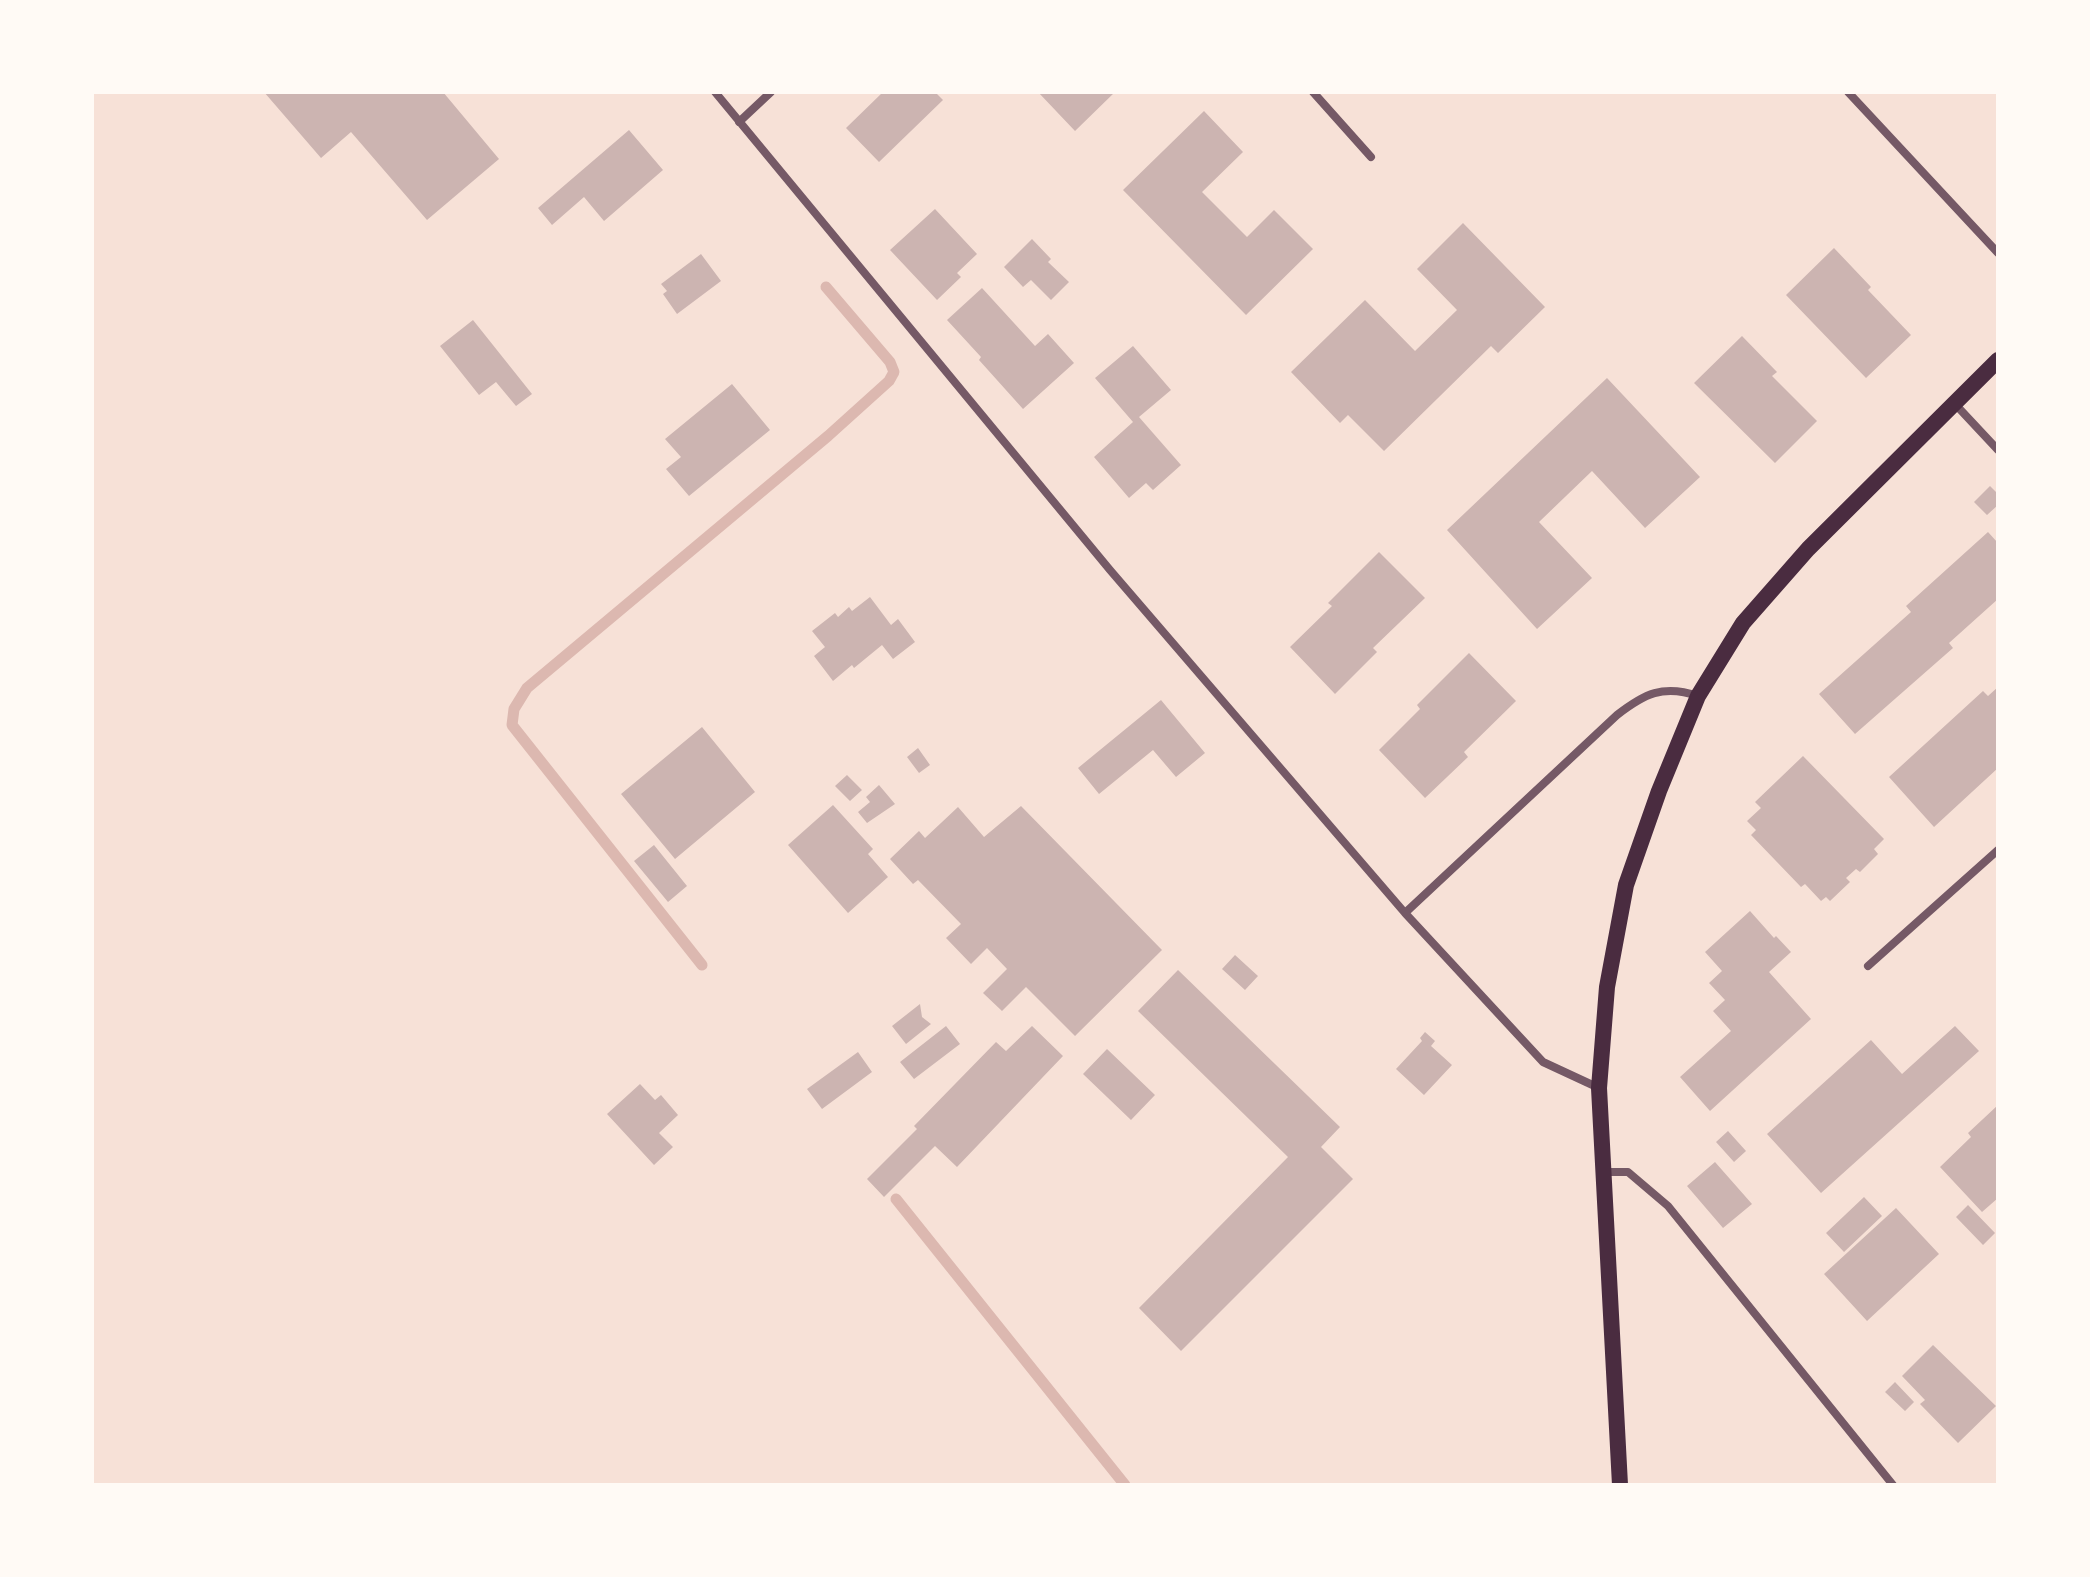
<!DOCTYPE html>
<html>
<head>
<meta charset="utf-8">
<style>
	body { margin:0 }
	#map { position:relative; width:2090px; height:1577px; overflow:hidden; background:#f7e1d7; font-family:"Exo 2",sans-serif }
	canvas { display:block }
	.frame { position:absolute; inset:0; border:94px solid #fffaf5; pointer-events:none }
</style>
</head>
<body>
<div id="map">
<canvas width="2090" height="1577"></canvas>
<div class="frame"></div>
</div>
<script>
const ctx = document.querySelector('canvas').getContext('2d');
ctx.lineJoin = 'round';
function strokePath(path, color, width, dash) {
  ctx.strokeStyle = color;
  ctx.lineWidth = width;
  ctx.lineCap = dash ? 'butt' : 'round';
  ctx.setLineDash(dash || []);
  ctx.stroke(path);
}
function fill(path, color) {
  ctx.fillStyle = color;
  ctx.fill(path, 'evenodd');
}
const stream = new Path2D(`
	M702 965 512 725 514 709 527 688 828 436 889 381 894 372 890 362 826 287
	M896 1199 1125 1485`);
const building = new Path2D(`
	M264 92H443L499 159 427 220 351 132 321 158Z
	M883 92H935L943 100 879 162 846 128Z
	M1038 92H1115L1075 131Z
	M1204 111 1243 152 1202 192 1247 237 1274 210 1313 249 1246 315 1123 190Z
	M629 130 663 170 604 221 584 197 552 225 538 208Z
	M935 209 977 254 957 273 961 277 937 300 890 250Z
	M1463 223 1545 307 1498 353 1491 346 1384 451 1348 415 1340 423 1291 372 1365 300 1415 351 1457 310 1417 269Z
	M1032 239 1051 259 1048 262 1069 282 1051 300 1031 280 1023 287 1004 267Z
	M1834 248 1871 287 1868 290 1911 335 1866 378 1786 295Z
	M701 254 721 281 677 314 663 294 667 291 661 284Z
	M982 288 1035 346 1048 334 1074 363 1023 409 979 360 981 357 947 320Z
	M473 320 532 394 516 406 496 382 479 395 440 346Z
	M1742 336 1777 372 1772 376 1817 421 1775 463 1694 383Z
	M1133 346 1171 390 1139 417 1181 465 1153 490 1146 483 1129 498 1094 457 1133 422 1095 378Z
	M1607 378 1700 477 1645 528 1592 471 1539 522 1592 578 1537 629 1447 530Z
	M732 384 770 430 689 496 666 469 681 457 665 439Z
	M1990 486 1998 494V505L1987 515 1974 502Z
	M1988 532 1998 543V599L1949 643 1953 648 1855 734 1819 694 1911 612 1906 606Z
	M1379 552 1425 598 1373 648 1377 652 1335 694 1290 647 1332 606 1328 603Z
	M870 597 891 625 898 619 915 642 893 659 882 645 854 668 852 665 833 681 814 656 825 647 812 631 835 613 838 617 849 607 852 611Z
	M1469 653 1516 701 1464 752 1468 757 1425 798 1379 750 1420 709 1417 705Z
	M1998 687V768L1934 827 1889 777 1983 691 1988 696Z
	M1161 700 1205 753 1176 777 1153 750 1099 794 1078 768Z
	M702 727 755 792 675 859 621 794Z
	M918 748 930 765 919 773 907 757Z
	M1803 756 1884 839 1874 849 1878 854 1860 872 1856 869 1846 878 1850 882 1830 901 1826 897 1821 901 1805 884 1801 887 1751 835 1756 830 1747 821 1761 808 1755 802Z
	M847 775 862 790 850 801 835 786Z
	M879 785 895 804 867 823 858 812 870 802 866 797Z
	M833 805 873 849 868 854 888 877 848 913 788 845Z
	M1021 806 1162 950 1075 1036 1026 987 1002 1011 983 993 1007 969 987 948 971 964 946 938 961 924 918 880 913 884 890 859 919 831 925 838 958 807 984 837Z
	M654 845 687 886 668 902 634 861Z
	M1750 911 1774 938 1776 936 1791 952 1769 972 1811 1019 1710 1111 1680 1077 1731 1031 1713 1011 1725 1000 1709 983 1722 971 1705 952Z
	M1235 955 1258 976 1245 990 1222 969Z
	M1178 970 1340 1127 1321 1147 1353 1179 1181 1351 1139 1308 1288 1157 1138 1011Z
	M920 1004 922 1017 931 1024 906 1044 892 1026Z
	M946 1026 960 1044 914 1079 900 1062Z
	M1032 1026 1063 1056 957 1167 935 1146 884 1197 867 1179 917 1129 914 1126 996 1042 1006 1051Z
	M1955 1026 1979 1051 1821 1193 1767 1134 1871 1040 1902 1074Z
	M1425 1032 1435 1041 1431 1046 1452 1065 1424 1095 1396 1069 1422 1041 1420 1038Z
	M1107 1049 1155 1095 1131 1120 1083 1074Z
	M858 1052 872 1072 822 1109 807 1089Z
	M640 1084 655 1100 661 1095 678 1115 659 1133 673 1147 654 1165 607 1114Z
	M1998 1105V1198L1982 1212 1940 1167 1971 1137 1968 1133Z
	M1728 1131 1746 1151 1734 1162 1716 1142Z
	M1715 1162 1752 1204 1723 1228 1687 1186Z
	M1864 1197 1882 1216 1844 1252 1826 1233Z
	M1968 1205 1995 1233 1983 1245 1956 1217Z
	M1896 1208 1939 1254 1867 1321 1824 1274Z
	M1933 1345 1996 1406 1958 1443 1920 1404 1925 1400 1902 1376Z
	M1895 1382 1914 1402 1905 1411 1885 1392Z`);
const minor = new Path2D(`
	M715 92 1110 570 1405 913 1543 1062 1599 1088
	M1313 92 1371 157
	M1848 92 1998 253
	M739 122 771 92
	M1955 404 1998 450
	M1405 913 1617 715C1644 694 1663 684 1698 696
	M1868 966 1998 850
	M1604 1172H1628L1668 1206 1893 1485`);
const secondary = new Path2D(`
	M1620 1485 1599 1088 1607 987 1626 885 1659 791 1698 696 1743 623 1808 549 1998 360`);
strokePath(stream, '#dcb8b0', 11);
fill(building, '#ccb4b1');
strokePath(minor, '#755966', 8);
strokePath(secondary, '#4a2c40', 16);
</script>
</body>
</html>
